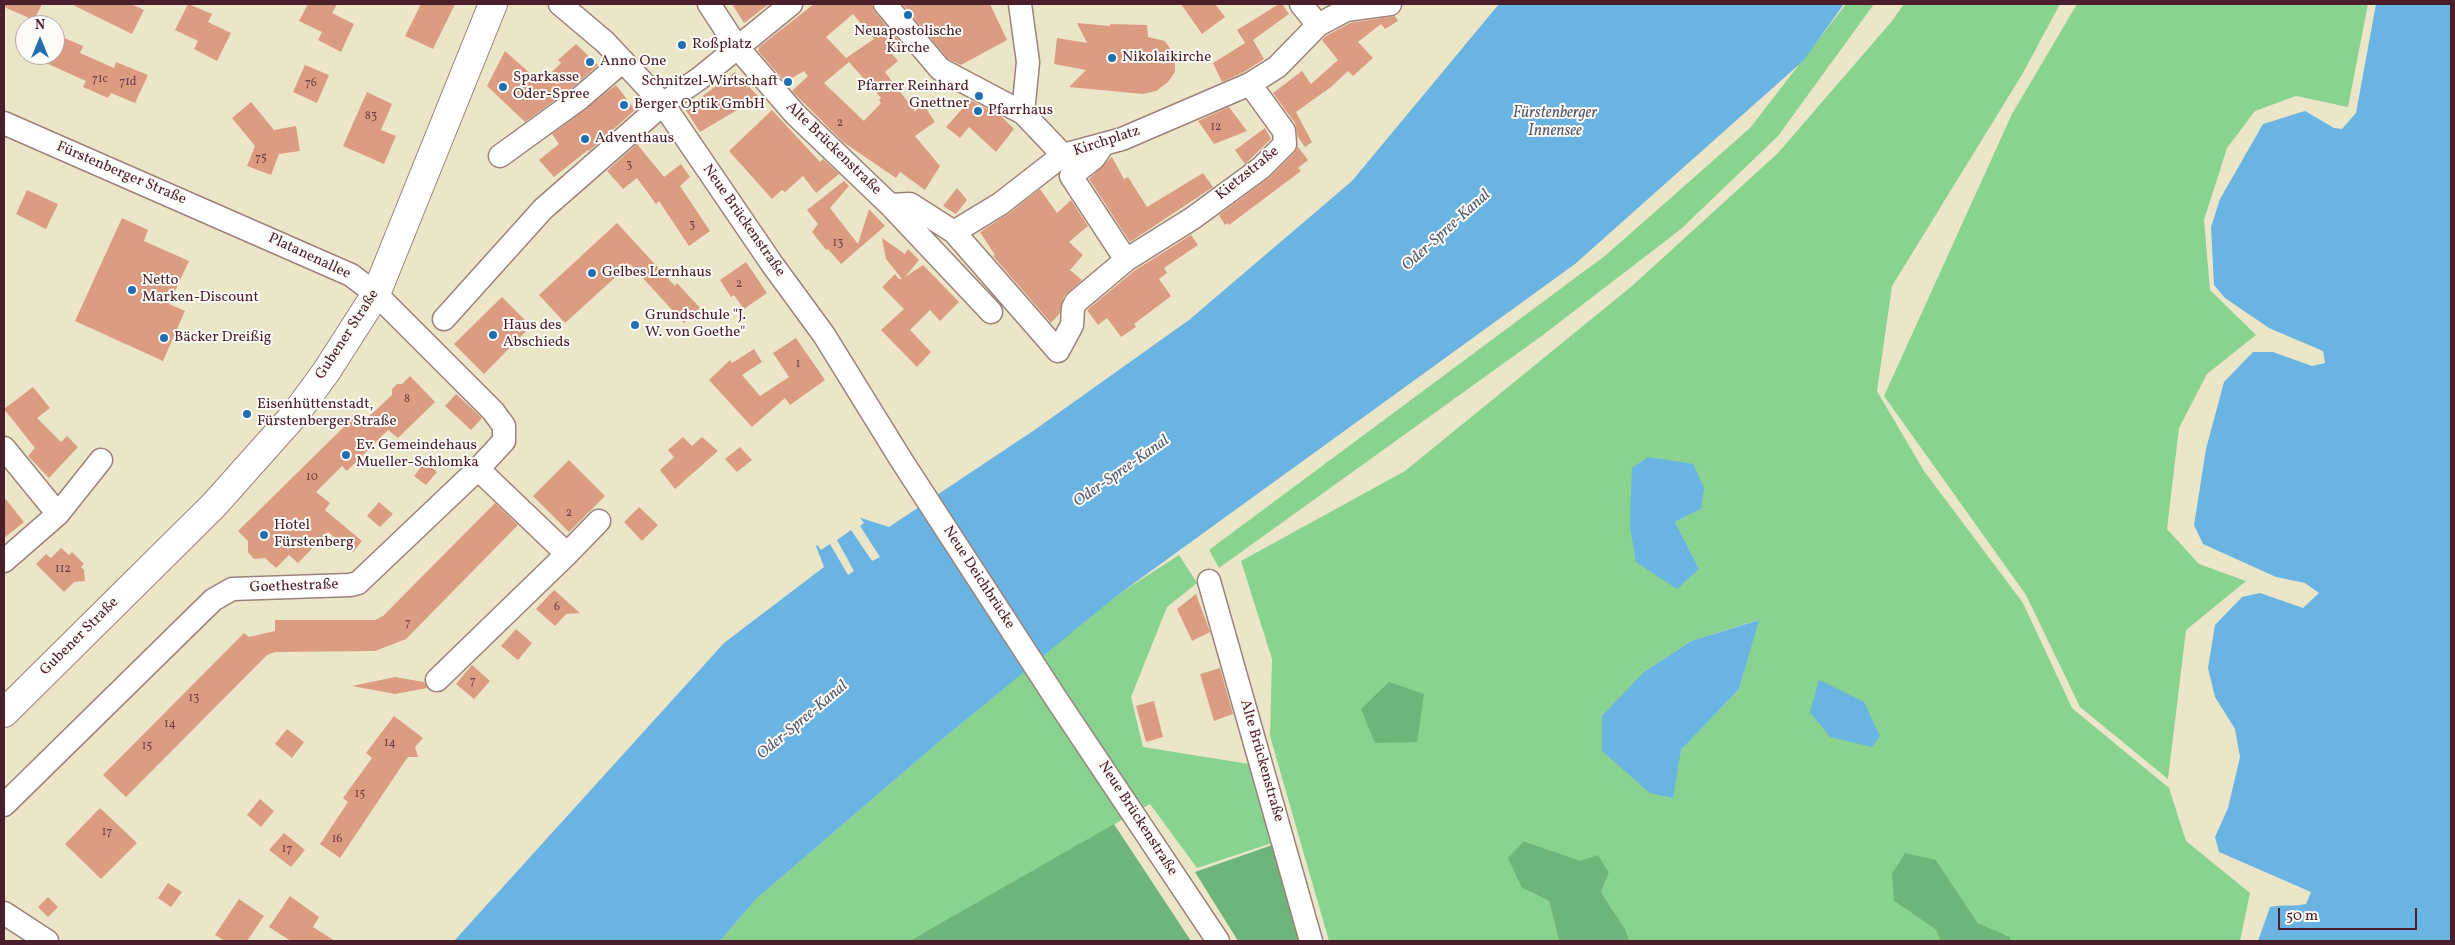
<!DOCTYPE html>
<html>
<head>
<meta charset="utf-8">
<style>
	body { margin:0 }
	#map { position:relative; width:2455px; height:945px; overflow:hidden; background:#ece6c9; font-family:Vollkorn,serif }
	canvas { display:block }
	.frame { position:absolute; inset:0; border:5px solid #4a1f2b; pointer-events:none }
	.north { position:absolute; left:15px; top:15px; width:50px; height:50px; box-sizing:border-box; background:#fdfcf7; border:1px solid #b5a4a5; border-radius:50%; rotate:0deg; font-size:14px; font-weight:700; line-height:20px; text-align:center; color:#4a1f2b }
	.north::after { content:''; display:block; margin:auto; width:18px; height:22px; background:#1f6fb2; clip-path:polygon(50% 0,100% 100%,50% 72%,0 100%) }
	.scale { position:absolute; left:2278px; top:908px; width:139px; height:22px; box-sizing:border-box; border:2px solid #4a1f2b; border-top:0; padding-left:6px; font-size:15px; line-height:18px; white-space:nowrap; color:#4a1f2b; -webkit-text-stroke:4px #fdfcf7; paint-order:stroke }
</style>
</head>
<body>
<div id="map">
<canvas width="2455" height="945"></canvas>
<div class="frame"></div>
<div class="north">N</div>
<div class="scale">50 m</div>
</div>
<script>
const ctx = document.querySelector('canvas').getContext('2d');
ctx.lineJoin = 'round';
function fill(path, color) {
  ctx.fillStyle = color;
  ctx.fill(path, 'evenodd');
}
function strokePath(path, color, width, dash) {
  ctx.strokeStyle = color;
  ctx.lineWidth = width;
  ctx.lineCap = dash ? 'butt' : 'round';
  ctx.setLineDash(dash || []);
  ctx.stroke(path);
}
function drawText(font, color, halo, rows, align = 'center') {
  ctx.font = font + ' Vollkorn,serif';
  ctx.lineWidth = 4;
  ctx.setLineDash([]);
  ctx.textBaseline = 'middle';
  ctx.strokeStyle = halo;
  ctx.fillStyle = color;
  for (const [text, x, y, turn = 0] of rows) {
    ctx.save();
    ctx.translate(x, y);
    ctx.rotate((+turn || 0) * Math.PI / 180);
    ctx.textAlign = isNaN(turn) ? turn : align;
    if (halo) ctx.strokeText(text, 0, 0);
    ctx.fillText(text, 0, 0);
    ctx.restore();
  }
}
const green = new Path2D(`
	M1846 4H1874L1778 136 1681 229 1543 335 1219 568 1209 550 1606 255 1750 128Z
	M1904 4H2060L2023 73 1892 286 1877 391 1924 471 2023 603 2072 708 2169 788 2186 841 2250 893 2240 941H2010L2009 937 1978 923 1936 860 1894 901 1936 930 1940 941H1630L1625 929 1601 892 1609 873 1525 841 1522 888 1549 901 1559 941H1329L1270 736 1272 659 1241 561 1405 471 1632 286 1778 153 1892 21ZM1701 509 1675 522 1699 569 1630 526ZM1758 620 1739 689 1681 750 1644 672 1691 641Z
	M2077 4H2368L2348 107 2296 96 2255 111 2227 148 2204 220 2210 290 2256 335 2207 374 2179 428 2167 529 2199 564 2246 581 2186 630 2168 779 2080 707 2026 595 1884 396 2012 114Z
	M1179 555 1197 583 1167 607 1131 697 1143 747 1249 764 1272 843 1197 868 1150 804 909 941H720L756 899 935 745 1114 597Z`);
const forest = new Path2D(`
	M1389 682 1424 694 1417 742 1375 743 1361 709Z
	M1114 824 1191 941H909Z
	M1524 841 1580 861 1598 855 1609 873 1601 892 1625 929 1630 941H1559L1549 901 1522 888 1508 858Z
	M1275 844 1302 941H1238L1195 872Z
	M1905 853 1936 860 1978 923 2010 937V941H1940L1936 930 1894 901 1892 874Z`);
const water = new Path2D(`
	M1499 4H1844L1803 61 1575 264 1115 597 934 746 756 899 720 941H454L724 643 824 567 816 546 858 517 889 527 1033 431 1189 320 1352 181Z
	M2376 4H2451V941H2258L2270 907C2282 904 2294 907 2306 904L2311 892 2219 852 2215 837 2228 808 2240 757 2235 729 2215 697 2208 668 2215 625 2242 597 2260 593 2303 608 2319 593 2305 583 2276 577 2203 544 2194 525 2206 449 2224 382 2253 352H2273L2312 366 2325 363 2323 351 2269 328 2225 298 2214 285 2211 227 2220 199 2263 124 2305 111 2334 128 2342 129 2356 113Z
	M1648 457 1693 464 1704 488 1701 509 1675 522 1699 569 1677 589 1636 562 1630 526 1632 468Z
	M1759 620 1739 689 1681 750 1673 798 1650 793 1602 751V716L1644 672 1691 641Z
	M1819 680 1864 702 1880 736 1872 747 1830 737 1810 712Z`);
const pier = new Path2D(`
	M858 515 864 523 860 526 880 557 872 561 851 530 837 540 854 571 848 575 830 544 821 550 816 543Z`);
const building = new Path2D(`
	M4 4H42L35 18H29L4 7Z
	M71 4H131L144 10 132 34Z
	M188 4 212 14 208 22 231 33 217 61 194 49 198 41 175 30Z
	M308 4H337L332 13 354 24 341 52 318 40 322 32 299 21Z
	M421 4H455L433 49 405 36Z
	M732 4H769L744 23Z
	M814 4H872L875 12 903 45 892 54 898 61 885 72 915 111 924 105 935 122 915 136 940 166 925 190 900 172 896 178 843 142 792 91 808 76 804 71 785 82 758 51 759 47ZM853 14 874 39 846 58 826 37ZM849 62 881 98 879 100 881 103 864 121 824 83Z
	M902 4H990L1007 40 961 65 948 59Z
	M1181 4H1215L1225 17 1202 34Z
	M1279 4H1282L1289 14 1253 40 1264 59 1244 72 1222 82 1213 63 1245 43 1237 30Z
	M1395 16 1398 21 1385 29 1381 24 1358 42 1373 58 1353 76 1348 71 1331 87 1296 112 1312 142 1305 147 1298 137 1295 123 1273 93 1302 71 1311 84 1338 60 1322 40 1326 36 1350 23Z
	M1077 23 1110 26V24L1147 25 1148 37 1165 41 1175 56V72L1168 82 1156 91 1143 94 1069 87 1086 70 1054 64 1057 38 1087 43Z
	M55 34 83 46 80 53 114 68 116 62 148 75 135 103 111 93 108 98 83 87 86 81 28 55H55Z
	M576 44 598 65 572 88 525 122 487 86 505 51 541 83 561 63 558 60Z
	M305 65 329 75 317 103 293 92Z
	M735 72 759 97 700 132 685 109Z
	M616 85 635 110 589 151 588 150 554 177 539 160 559 144 552 134Z
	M367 92 392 104 381 130 396 136 384 164 343 146Z
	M970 100 1001 116 1014 129 996 152 969 127 960 138 946 127Z
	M251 102 274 130 296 126 300 151 279 154 271 175 247 166 255 146 232 118Z
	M1229 107 1247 131 1214 144 1198 121Z
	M772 110 820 162 823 159 839 174 816 193 803 176 785 192 782 190 772 199 729 151Z
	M1265 128 1271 139 1245 164 1235 150Z
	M637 144 664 177 681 164 690 177 680 186 710 231 689 246 659 201 656 204 637 178 623 189 607 171Z
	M1298 147 1308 160 1298 168 1301 171 1229 225 1228 223 1225 225 1219 215 1270 177 1294 153Z
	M1112 157 1124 179 1128 177 1147 207 1203 173 1213 187 1130 242 1089 179Z
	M844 181 849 186 830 208 858 244 869 209 885 226 841 264 828 249 826 250 812 232 818 224 807 210Z
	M957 188 967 200 956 214 943 206Z
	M1040 189 1057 213 1071 200 1088 226 1069 242 1083 255 1070 270 1082 280 1064 296 1060 313 1051 323 993 256 995 255 980 232 1008 214Z
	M27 190 58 204 46 229 16 214Z
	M122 218 148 230 144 241 189 261 169 304 185 311 163 361 75 321Z
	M617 223 675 286 677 283 700 308 684 323 630 264 565 323 539 295Z
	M1191 235 1198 245 1164 268 1167 273 1159 279 1171 296 1134 324 1136 327 1121 337 1107 318 1098 325 1087 310 1134 271Z
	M882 238 905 254 908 249 919 260 905 277 923 265 959 302 940 321 930 310 910 330 931 352 917 367 881 330 904 309 882 287 895 274 899 279H902L886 259Z
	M746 262 767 293 744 309 734 295 731 297 720 280Z
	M502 297 531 326 484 374 454 344Z
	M796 338 825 380 790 405 785 398 752 427 709 380 730 360 732 363 754 349 762 362 742 375 760 396 789 377 773 353Z
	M410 376 435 402 398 438 388 430 347 471 342 466 316 492 330 503 325 510 362 541 353 552 328 532 298 563 289 555 276 568 265 558 254 559 248 552V541L238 531 357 414 364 421 392 395V389L397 384H402Z
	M33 387 50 408 37 418 61 442 67 436 78 447 49 478 28 456 35 448 4 409Z
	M456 394 482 418 471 430 445 406Z
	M683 437 692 446 702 437 718 451 675 489 660 470 674 457 668 450Z
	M740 447 752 460 737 472 725 459Z
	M569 460 605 496 569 532 533 496Z
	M425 462 437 472 426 485 414 476Z
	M4 497 24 522 4 538Z
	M379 502 393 514 380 527 367 516Z
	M495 503 518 525 406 639 375 651 275 652 267 655 126 797 103 775 244 633 249 637 275 631V620H375L383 616Z
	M639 507 658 525 642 541 624 522Z
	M61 548 69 555 72 552 84 564 81 567 84 570 85 581 74 582 64 592 36 564 46 554 51 558Z
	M554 590 580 613 566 614 555 626 536 609Z
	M1196 594 1210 632 1192 641 1177 609Z
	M516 629 532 643 518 660 501 646Z
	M472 665 490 681 474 699 456 684Z
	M1220 668 1233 714 1214 721 1200 674Z
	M395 677 424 682 427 688 395 694 352 686Z
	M1154 701 1163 737 1146 742 1136 706Z
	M394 716 423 738 415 747 418 757H408L401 767 340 858 320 844 348 802 343 798 372 758 366 753Z
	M287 729 304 742 292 758 275 744Z
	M260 799 274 811 261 827 247 815Z
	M100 808 137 843 101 879 65 844Z
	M284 833 305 850 291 867 269 850Z
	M168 883 182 892 171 907 158 898Z
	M290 896 319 917 313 927 335 941H291L269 927Z
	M48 897 58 907 48 917 38 907Z
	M239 899 264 916 247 941H225L215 935Z`);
const street = new Path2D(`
	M560 4 605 42 663 104 772 264 824 335 900 458 1055 697 1218 941
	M709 4 737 47 795 114 890 205 991 312
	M885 4 940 69 1023 113
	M1020 4 1028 62 1023 113 1063 155
	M1301 4 1318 25
	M4 123 351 275 376 294 493 411 504 426V441L478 469 358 583 350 585 232 589 213 600 4 805
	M1103 145 1094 158 1071 176 1126 260
	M500 156 580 98 623 61
	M890 205 910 204 954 232 1058 351 1072 325 1073 308 1076 302 1126 260 1193 218 1261 168 1285 144 1284 131 1250 84
	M954 232 1000 204 1063 155 1122 139 1250 84 1277 67 1318 25 1346 10 1390 4
	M444 319 543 209 663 104 700 78 791 4
	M4 448 58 514
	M478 469 567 554 599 521
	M4 561 58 514 101 460
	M1209 581 1311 941
	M437 680 567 554
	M4 913 47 941`);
const secondary = new Path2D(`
	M4 713 214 505 296 413 326 372 376 294 493 4`);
const markers = [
	[908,15,5,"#1f6fb2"],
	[682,45,5,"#1f6fb2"],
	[1112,58,5,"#1f6fb2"],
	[590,62,5,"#1f6fb2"],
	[788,82,5,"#1f6fb2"],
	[503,87,5,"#1f6fb2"],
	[979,96,5,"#1f6fb2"],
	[624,105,5,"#1f6fb2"],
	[978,111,5,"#1f6fb2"],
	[585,139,5,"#1f6fb2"],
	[592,273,5,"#1f6fb2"],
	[132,290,5,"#1f6fb2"],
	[635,325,5,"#1f6fb2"],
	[493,335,5,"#1f6fb2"],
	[164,338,5,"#1f6fb2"],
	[247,414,5,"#1f6fb2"],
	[346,455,5,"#1f6fb2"],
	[264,535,5,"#1f6fb2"]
];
const numberNames = [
	["71c",100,80],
	["71d",128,83],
	["76",311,84],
	["83",371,117],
	["2",840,124],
	["12",1216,128],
	["75",261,159],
	["3",629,166],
	["3",692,226],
	["13",838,244],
	["2",739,285],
	["1",798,365],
	["8",407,400],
	["10",312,478],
	["2",569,514],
	["112",63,570],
	["6",557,608],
	["7",408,624],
	["7",473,682],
	["13",194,699],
	["14",170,725],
	["14",390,744],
	["15",147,747],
	["15",360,795],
	["17",107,833],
	["16",337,840],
	["17",287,850]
];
const poiNames = [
	["Neuapostolische",908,32,"center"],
	["Kirche",908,49,"center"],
	["Roßplatz",692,45],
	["Nikolaikirche",1122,58],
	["Anno One",600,62],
	["Sparkasse",513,78],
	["Oder-Spree",513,95],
	["Schnitzel-Wirtschaft",778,82,"right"],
	["Pfarrer Reinhard",969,87,"right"],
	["Gnettner",969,104,"right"],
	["Berger Optik GmbH",634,105],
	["Pfarrhaus",988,111],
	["Adventhaus",595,139],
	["Gelbes Lernhaus",602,273],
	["Netto",142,281],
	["Marken-Discount",142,298],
	["Grundschule \"J.",645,316],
	["W. von Goethe\"",645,333],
	["Haus des",503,326],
	["Abschieds",503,343],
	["Bäcker Dreißig",174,338],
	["Eisenhüttenstadt,",257,405],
	["Fürstenberger Straße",257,422],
	["Ev. Gemeindehaus",356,446],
	["Mueller-Schlomka",356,463],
	["Hotel",274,526],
	["Fürstenberg",274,543]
];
const streetNames = [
	["Kirchplatz",1107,142,-18],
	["Alte Brückenstraße",833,149,44],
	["Fürstenberger Straße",121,174,23],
	["Kietzstraße",1248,174,-39],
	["Neue Brückenstraße",743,221,55],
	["Platanenallee",309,257,25],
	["Gubener Straße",348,335,-57],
	["Neue Deichbrücke",978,578,57],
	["Goethestraße",294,587,-2],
	["Gubener Straße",80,637,-45],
	["Alte Brückenstraße",1261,761,74],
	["Neue Brückenstraße",1137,819,57]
];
const waterNames = [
	["Fürstenberger",1555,114],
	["Innensee",1555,132],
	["Oder-Spree-Kanal",1447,231,-42],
	["Oder-Spree-Kanal",1122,472,-35],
	["Oder-Spree-Kanal",803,721,-40]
];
fill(green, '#88d390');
fill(forest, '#6eb57a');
fill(water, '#69b4e2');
fill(pier, '#ece6c9');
fill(building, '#dc9c82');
strokePath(street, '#9b827a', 25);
strokePath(secondary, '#9b827a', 30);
strokePath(street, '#fff', 22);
strokePath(secondary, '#fff', 28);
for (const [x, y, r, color] of markers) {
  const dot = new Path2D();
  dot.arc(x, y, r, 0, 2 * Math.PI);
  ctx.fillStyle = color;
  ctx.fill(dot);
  strokePath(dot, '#fdfcf7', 2);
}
drawText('12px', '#6e3e41', null, numberNames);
drawText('15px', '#4a1f2b', '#fdfcf7', poiNames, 'left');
drawText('15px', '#4a1f2b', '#fdfcf7', streetNames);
drawText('italic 16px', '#565b74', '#fdfcf7', waterNames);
</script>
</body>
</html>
